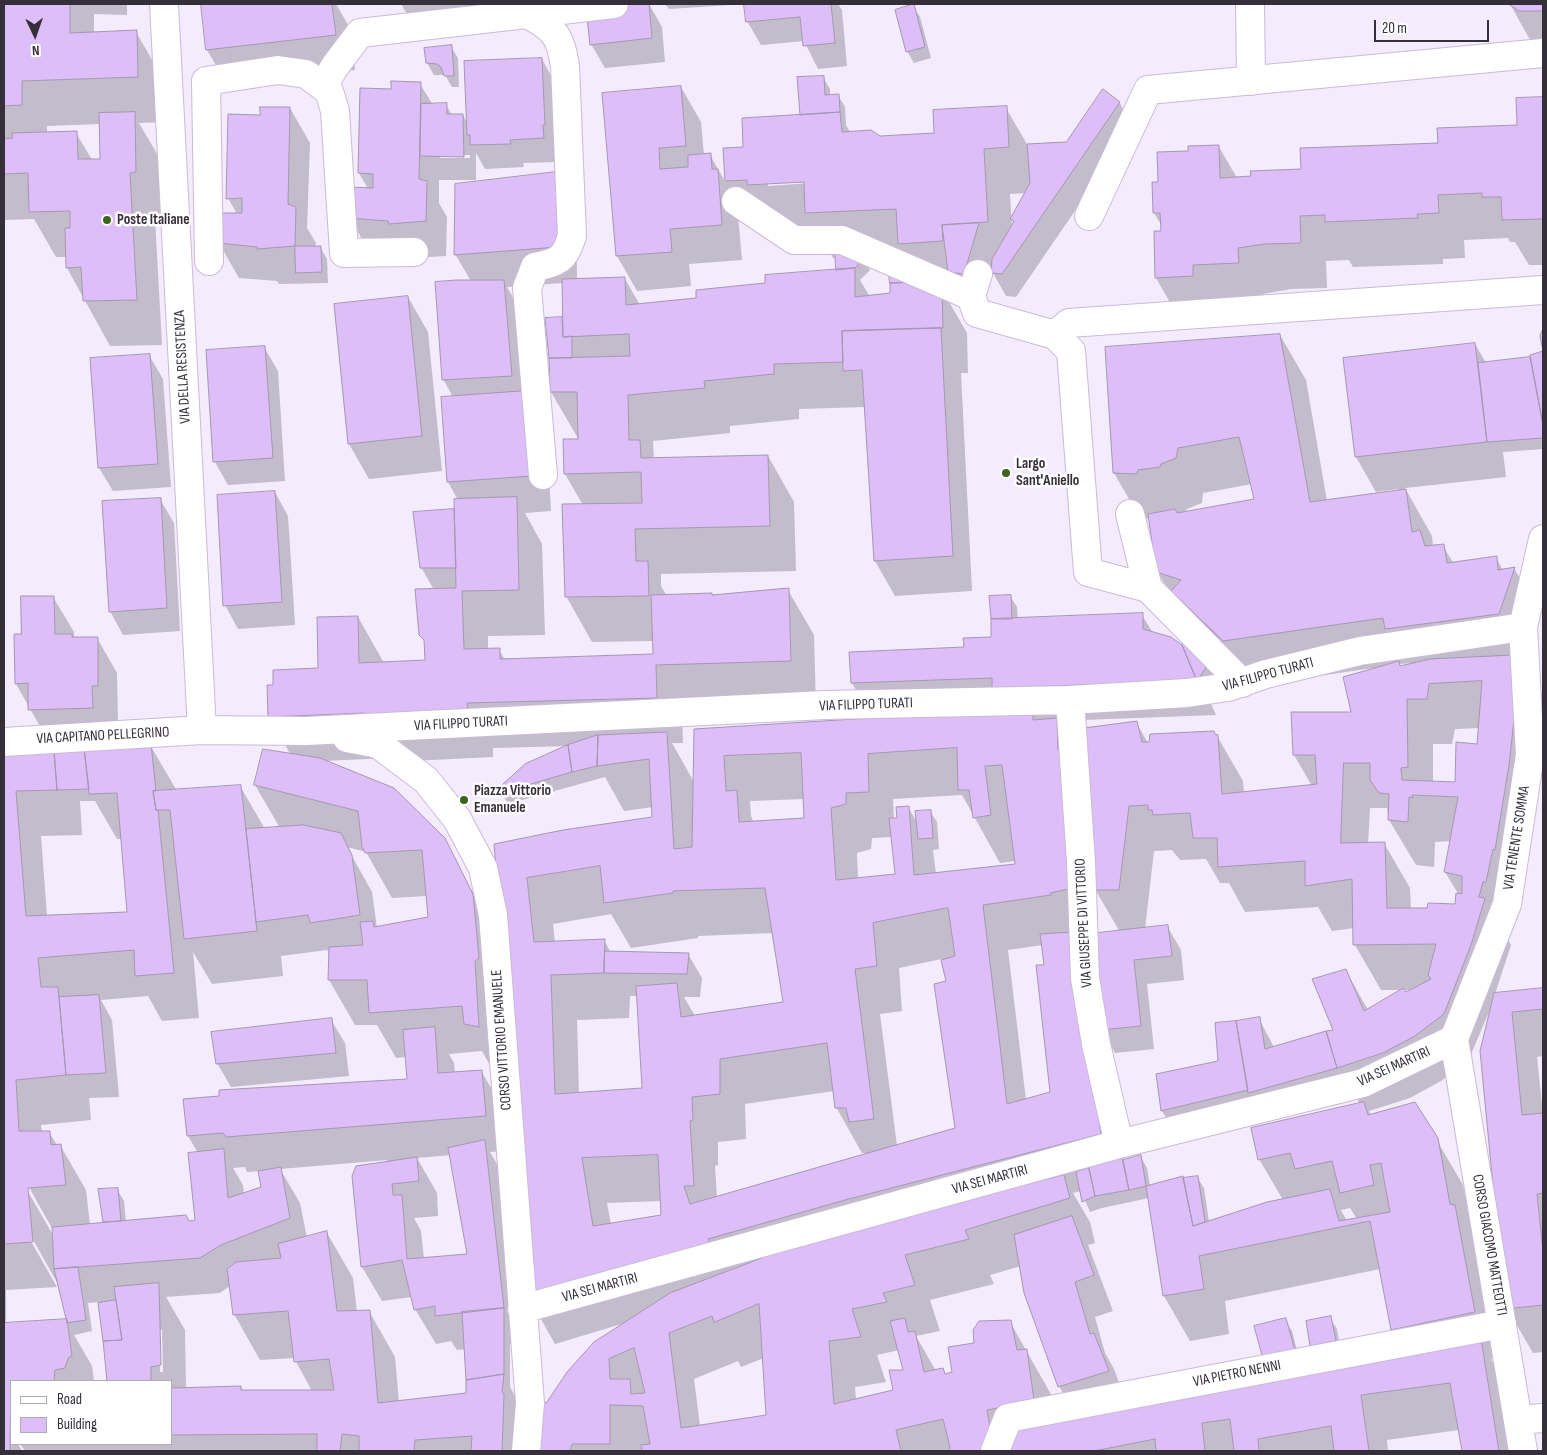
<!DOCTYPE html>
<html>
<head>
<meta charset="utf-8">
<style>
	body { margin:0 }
	#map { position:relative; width:1547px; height:1455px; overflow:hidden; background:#f4ebfd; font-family:"Sofia Sans Condensed",sans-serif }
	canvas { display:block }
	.frame { position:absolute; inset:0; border:5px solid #352f3a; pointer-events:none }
	.legend { position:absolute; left:10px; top:1380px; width:162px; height:65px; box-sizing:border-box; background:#fff; border:1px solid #aeacb0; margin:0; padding:6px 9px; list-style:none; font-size:15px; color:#352f3a }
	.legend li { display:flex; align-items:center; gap:10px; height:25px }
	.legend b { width:25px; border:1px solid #aeacb0 }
	.north { position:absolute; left:10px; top:10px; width:50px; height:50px; -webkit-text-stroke:4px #fff; paint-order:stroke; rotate:177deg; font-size:14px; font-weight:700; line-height:20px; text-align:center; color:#352f3a }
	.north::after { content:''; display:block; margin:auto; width:18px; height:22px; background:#352f3a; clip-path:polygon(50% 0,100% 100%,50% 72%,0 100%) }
	.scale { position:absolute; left:1374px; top:20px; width:115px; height:22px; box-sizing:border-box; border:2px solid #352f3a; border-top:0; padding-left:6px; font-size:15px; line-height:18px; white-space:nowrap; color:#352f3a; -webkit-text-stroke:4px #fff; paint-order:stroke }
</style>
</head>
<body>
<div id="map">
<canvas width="1547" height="1455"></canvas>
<div class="frame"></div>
<ul class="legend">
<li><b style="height:6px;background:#fff"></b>Road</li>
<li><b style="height:14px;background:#ddbef9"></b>Building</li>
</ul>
<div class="north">N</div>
<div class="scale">20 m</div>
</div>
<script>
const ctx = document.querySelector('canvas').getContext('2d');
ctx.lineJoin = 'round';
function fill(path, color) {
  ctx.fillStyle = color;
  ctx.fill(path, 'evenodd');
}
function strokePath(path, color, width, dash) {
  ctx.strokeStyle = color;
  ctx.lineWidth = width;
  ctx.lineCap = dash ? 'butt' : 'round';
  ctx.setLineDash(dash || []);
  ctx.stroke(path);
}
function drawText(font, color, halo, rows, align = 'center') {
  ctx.font = font + ' "Sofia Sans Condensed",sans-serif';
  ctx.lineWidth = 5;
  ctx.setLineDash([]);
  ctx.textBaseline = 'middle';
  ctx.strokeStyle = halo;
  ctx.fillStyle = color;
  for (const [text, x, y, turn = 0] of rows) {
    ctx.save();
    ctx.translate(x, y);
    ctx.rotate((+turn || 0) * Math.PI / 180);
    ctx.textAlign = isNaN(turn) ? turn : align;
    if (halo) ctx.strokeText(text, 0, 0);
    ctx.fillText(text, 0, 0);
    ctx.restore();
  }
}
const shadow = new Path2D(`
	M4 4H127V15L94 14V33L136 32 162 77 164 122 139 123 160 159 162 218H155L162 345 110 346 67 268V257H56L34 219 4 220ZM100 124 101 160H92L76 133H47V126Z
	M202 4H336L351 30 355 70 227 84 207 50Z
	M401 4H607L608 7 649 4 662 27 665 62 605 68 591 44 589 20 417 31Z
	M665 4H838L842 10 847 66 818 69 804 41 761 45 747 21 746 4 669 9Z
	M1510 4H1543V46L1529 38Z
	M913 6 920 17 931 58 914 63 907 51Z
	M451 47 458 58 459 87H452L445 75H434L427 63Z
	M542 59 555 83 556 162 523 163 524 167 485 169 476 153V180H439V203L447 217 446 256 410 258 370 253 350 218 368 189 359 173 392 90 420 84 433 105H446L452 115H463L468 125ZM440 155H470V158H440Z
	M823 77 830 89V96L838 95 845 107 846 125 850 132 880 137 935 134 1006 108 1028 146 1067 143 1119 102 1133 126 1016 297 1006 296 993 273V268L975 269 970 285 941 288 967 333 968 373H961L972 591 895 596 875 561 866 407 799 409V419L730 426V433L653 441 654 459 768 456 794 502 796 571 661 574V586L667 596H712L788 590 814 635 816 706 682 710 683 743H672L694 782 695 731 873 719 852 683 851 653 965 648 993 638 1010 596 1017 607 1018 620 1142 615 1153 633 1184 651V617L1157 571 1150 519 1140 518 1114 473 1280 335 1306 380 1327 501 1398 491V489L1376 492 1356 457 1475 344 1486 363 1531 358V356L1543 353V449L1503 452 1506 477 1405 488 1432 536 1433 546H1443L1454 564 1496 558 1503 570 1514 568 1540 613 1522 660 1543 696V730L1534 811 1506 937 1511 945 1495 994 1543 989V1056L1537 1057 1543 1115V1352L1533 1353 1507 1308 1492 1005 1469 1059 1441 1081 1410 1098 1369 1111 1371 1115 1436 1139 1463 1185 1474 1240 1481 1252 1500 1357 1491 1359 1507 1386 1517 1451H1463L1459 1430 1387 1440 1388 1451H535L548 1403 625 1323 555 1344 529 1298 495 845 654 818 653 807 624 811 605 777 508 804 502 793 504 785 569 746 493 748V757L391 762 389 758 323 761 444 839 499 941 492 1069 482 1051 449 1054 454 1063 455 1073 481 1071 502 1106 505 1151 490 1152 504 1176 524 1342 510 1344V1387L529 1420V1451H25L20 1444H171V1381H108L99 1302 88 1303 92 1331 74 1335 92 1366 94 1381H11V1428L8 1422 6 1423 11 1433V1444H18L22 1451H4V755L83 750 86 755 150 745 177 791 240 786 265 829 280 828 255 785 291 755 269 717 275 686 319 669 358 617 384 663 426 661V644L420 634 434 590 421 567 414 513 455 510 458 500 448 482 453 397 443 379 471 281 455 254 555 174 576 209 577 280 625 279 640 305 698 299 837 271V258H833L816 228 752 226 730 188V193L737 205 742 260 689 264 691 286 637 291 617 256 681 87 701 122 704 155H710L726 183 724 149 745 148 802 116ZM810 181V183L768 186V183ZM1026 193 1012 219 1014 223 1012 228 1010 194ZM863 257 890 276 891 294 870 297 860 280 870 270ZM563 283 564 322 562 319 550 358 551 392 579 440 565 474 583 505 566 596 592 642 654 641V656L505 660 499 650H488V636L545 635 542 544 525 513 551 511 546 427 524 317 507 287ZM1252 484 1255 500 1185 512 1187 509 1202 503 1203 493ZM1224 661 1250 686 1373 668 1353 714 1294 755 1312 786 1244 793 1243 781 1217 736 1148 743 1136 722 1082 764 1057 721 1216 715 1205 690ZM1411 663V665L1401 667 1400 664ZM1480 728 1478 745 1456 783 1433 782V744H1452L1455 729ZM962 795 1000 863 1016 861V865L936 874 933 850 939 849 937 822 930 811 918 824 908 807 898 819H894L893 799ZM804 799 805 819 754 823 751 816 750 801ZM80 801H95L117 839H122L128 913 47 916 41 836 82 835ZM1370 808H1387L1389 820 1416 865 1434 867 1435 842 1451 841 1445 872 1459 895 1456 906 1411 909 1410 888 1384 843 1368 844ZM892 837 896 875 858 879 857 853 871 849 872 838ZM347 847 366 852 392 898 427 896 429 918 377 928 372 892ZM1172 850 1180 860 1206 859 1220 883H1229L1245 912 1318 907 1332 931 1354 928 1355 945 1381 990H1403L1368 1010 1346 971 1335 1030 1274 1047 1259 1019 1220 1062 1157 1075 1162 1111 1176 1134 1352 1091 1360 1104 1259 1159 1283 1200 1209 1222 1204 1188 1197 1177 1150 1186 1147 1168 1141 1157 1124 1161 1106 1038 1115 1053 1154 1049 1147 984 1184 980 1181 950 1167 926 1145 929 1154 851ZM1096 891 1120 932 1095 934 1098 921ZM611 914 631 948 698 938V936L773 933 785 1004 695 1016 684 997H700L702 978 688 954 611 953 604 940 555 943 553 924ZM1043 945 1052 1093 1026 1100 1008 950ZM327 950 330 954 329 980 355 1025H377L396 1058 406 1057 408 1080 188 1136 198 1153 196 1221 189 1223 126 1222 124 1201 117 1189 104 1222 105 1224 90 1225 86 1190 60 1145H57L49 1132H42L41 1125 91 1120 89 1098 119 1097 112 1020 101 1000 148 996 162 1021 199 1018 193 952 212 984 283 976 281 956ZM942 959 948 982 956 1129 897 1146 880 1014 902 1011 899 968ZM1403 990H1414L1406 993ZM630 996H638L643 1089 579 1094 577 1020 629 1018ZM834 1091 836 1107 862 1153H871L717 1198 715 1166 718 1165V1142L746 1139 745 1104ZM451 1155 469 1255 424 1259 421 1231 414 1218 438 1216 437 1193 417 1158ZM387 1160 362 1267 382 1301 412 1297 415 1309 436 1344 451 1341 457 1350 466 1349 468 1394 399 1402 395 1357 369 1311 357 1312 353 1278 327 1233 307 1238 300 1203 280 1169ZM245 1167 247 1172 259 1171 262 1188 244 1194 243 1185 233 1168ZM26 1182 53 1230V1235L23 1183ZM1081 1191 1090 1212 1102 1208 1149 1198 1164 1296 1190 1341 1229 1334 1225 1301 1380 1269 1392 1330 1406 1354 1127 1404 1114 1369 1105 1353 1095 1317 1113 1311 1088 1245 1095 1243 1090 1222 1073 1193ZM661 1201 662 1216 611 1224 607 1203ZM1350 1208 1357 1219 1347 1221 1341 1210ZM31 1236 59 1286 68 1320 6 1324V1290L57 1287 29 1238ZM1021 1266 1059 1386 1074 1413 1052 1396 1010 1322 976 1344 954 1372 945 1375 936 1371 916 1336 940 1331 930 1300 994 1284 990 1275ZM230 1286 234 1314 260 1360 294 1358 312 1391H243L241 1387 186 1389 185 1330 166 1297 220 1293ZM159 1330H162L163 1372H160ZM899 1350 904 1371 895 1391 856 1400 855 1387 886 1382 877 1355ZM764 1358 768 1416 700 1426 694 1379 738 1361 741 1367Z
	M1543 98V265H1529L1515 242H1510L1508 238 1464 240 1465 258 1443 259V264L1353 267 1349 260 1326 261 1327 288 1291 289 1263 294 1264 308 1182 323 1156 278 1162 232V226L1154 213 1159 183 1189 152 1219 147 1237 178 1302 170 1518 126 1517 99Z
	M290 108 310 143 307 228 316 243 315 247H320L327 259 328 283 279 284 277 281 239 278 219 243 237 214 228 198 261 116Z
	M408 297 428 332 442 471 369 479 349 444Z
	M264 347 278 371 285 481 228 485 215 462Z
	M149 355 163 379 171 487 113 491 99 468Z
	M275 492 288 516 295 625 238 629 225 605Z
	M160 499 174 523 180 631 123 635 110 611Z
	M53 597 74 632V639L97 638 117 673 118 721H111L112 743 50 744 16 684 22 635Z
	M331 1020 345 1043 349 1076 231 1087 217 1063Z
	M1330 1318 1337 1329 1341 1353 1318 1357 1312 1346 1307 1322Z
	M1285 1320 1292 1331 1300 1362 1271 1370Z`);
const building = new Path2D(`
	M4 4H70V33L137 30 138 77 22 81V105L4 106Z
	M201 4H332L336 35 206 50Z
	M628 4H649L652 38 590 45 586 8Z
	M744 4H831L835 43 803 46 800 17 746 22Z
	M914 4 925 47 906 52 895 10Z
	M1509 4H1543V11H1519Z
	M452 45 454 76H444L441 67 437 64 426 63 424 48Z
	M542 58 545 125H543L544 138 510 140 511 144 470 145V135H467L464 61Z
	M824 76 825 95 839 94 840 112 800 115 797 77Z
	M391 81 421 82 419 179 427 181 426 221 389 224 388 221 349 218 350 187 373 188V174L358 173 360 88 391 89Z
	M681 86 686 146 659 148 660 169 688 167V155L711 153 712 169H718L722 225 670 229 672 252 616 256 602 93Z
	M1103 89 1120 102 1002 274 991 273 992 259 1014 221 1010 219 1030 183 1027 144 1066 142Z
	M1543 97V219L1502 220 1501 197H1482V193L1438 195 1439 213 1417 214 1418 218 1325 222V215L1300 216 1301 243 1264 244 1238 248 1239 263 1193 265V276L1155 278 1154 231H1161L1160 213H1153L1152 182H1158L1157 152 1188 151V146L1219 145 1220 178 1251 176 1250 171 1301 169 1300 148 1438 143 1437 128 1517 125 1516 98Z
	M447 103V114H463L464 157 420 156 421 104Z
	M1007 106 1009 147 984 149 988 222 942 225 943 241 898 244 896 209 805 213 804 182 747 185V180L725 181 723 148 743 147 742 118 840 112 842 132 871 130 880 136 934 133 933 110Z
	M260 107H290L288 204 296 207 295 246 257 249V247L218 243V213H242V198L226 199 228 114 260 115Z
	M135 112 136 172 130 173 137 300 83 301 81 267 66 268 65 228H70V211L29 212 28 173 4 174V139L13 138 12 133 77 131 78 159H100L99 113Z
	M556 172 558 247 454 255 455 184Z
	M979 223 964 274 948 272 942 225Z
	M295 246H321L322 272 296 273Z
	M835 247 865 258 855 268 836 270Z
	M855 268V297L890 293V283L932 282 942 286 943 328 842 331 843 362 774 364V374L704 381 705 388 628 395 629 440H640L641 458 768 455 770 526 635 529 636 561H648L649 596 565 597 562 504 642 503 641 472 564 474 563 439H578L577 392H550L549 358 630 356 629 334 563 337 562 279 625 277 626 305 696 298V290L765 283V275Z
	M889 274 911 282 890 283Z
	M457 280H504L512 376 442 380 435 282Z
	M408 296 422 436 348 444 334 304Z
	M562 317 563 337 572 336V358H549L545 318Z
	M941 328 953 556 874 561 862 370 843 371 842 331Z
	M1543 329V425L1530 355 1543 351 1540 336Z
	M1280 334 1310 502 1406 489 1412 532 1420 530 1425 546 1444 544 1447 563 1497 556 1498 570 1515 567 1499 614 1385 629 1383 618 1223 641 1171 591 1181 580 1156 572 1148 514 1175 509 1177 513 1254 499 1239 437 1178 448 1176 458 1161 464 1160 467 1138 470 1137 474 1113 473 1105 347Z
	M1475 343 1487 442 1355 457 1343 358Z
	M265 346 273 458 213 462 206 350Z
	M150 354 158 464 98 468 90 358Z
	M1530 357 1543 425V438L1487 442 1478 363Z
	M526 391 532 476 447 482 441 397Z
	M275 491 282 602 223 606 217 495Z
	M517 497 519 590 462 591 464 649 500 648V659L653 654 651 595 712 593V595L789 588 791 661 656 665 657 698 467 703 468 712 363 717 364 713 268 717 267 685H273V670L318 668 317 617 358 616 359 663 425 660 424 640 419 635 415 589 456 588 454 499Z
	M161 498 167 608 109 612 102 501Z
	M454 509 456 568H420L413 512Z
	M1011 595 1012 619H991L989 596Z
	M21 596H54L55 634H72V637H98V686H92L93 708 28 710V683L15 684 14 634H21Z
	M1143 613V629L1171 637 1182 645 1197 681 992 688V678L851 683 849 652 964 647 963 638 991 637V619Z
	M1202 621 1223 641 1197 681 1182 645Z
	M1521 655 1509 765 1495 850 1493 849 1486 882H1483L1479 897 1485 898 1471 945 1444 1014 1415 1036 1383 1053 1337 1068 1326 1031 1333 1030 1312 979 1346 969 1364 1011 1403 988 1406 992 1431 979 1428 975 1436 944 1353 945 1352 879 1305 886V861L1218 867 1217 838H1193L1190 813 1153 815 1152 810H1148V805L1129 806 1119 890H1094L1084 728 1137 721 1142 742H1149L1150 734 1214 731 1215 734 1218 735 1222 794 1317 784 1315 755H1293L1291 712H1351L1343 677 1399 661 1400 666 1430 659ZM1482 681 1477 744 1456 742 1455 782 1402 780 1401 768 1408 767 1407 699H1427L1429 684ZM1344 763H1370V780L1379 793 1389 794 1388 820 1408 822 1409 797 1413 798 1412 795 1458 797 1444 872 1462 876V894L1456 893 1455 904 1428 903 1427 908H1387L1385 842 1341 843Z
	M1033 714V720L1057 718 1058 750 1063 753 1069 889 1050 893 1051 895 983 905 1007 1104 1050 1092 1036 965H1044L1040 934 1072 932 1101 1134 845 1200 708 1239 710 1245 527 1299 516 1094 494 844 563 830 652 817 649 759 597 766 598 735 667 732 674 849 692 847 694 729 903 716ZM957 748 958 790H969L973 818 991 815 985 766 1002 765 1015 864 914 875 909 806 896 807 897 818H889L895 874 836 880 831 808 846 804V793L869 792 868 754ZM801 753 804 818 739 822 737 790 726 791 724 756ZM600 866 604 903 673 893V891L765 888 783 1002 681 1017 677 983 636 986 642 1088 555 1094 551 975 604 973 605 939 534 942 527 878ZM948 908 955 956 941 960 946 981 934 984 955 1128 690 1204 684 1186H694L690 1121 693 1120 692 1097 720 1094V1059L827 1043 835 1108H846L849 1122 874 1119 855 969 877 966 873 923ZM658 1155 661 1215 593 1226 582 1158Z
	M598 735 597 766 572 772 568 745Z
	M151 744 156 791H153L156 810H158L174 973 135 976 134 950 38 958 41 987H58L66 1075 16 1080 19 1131H50L51 1145 61 1144 66 1185 28 1188 33 1242 4 1244V754L54 750 57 790 16 791 26 916 127 912 117 793 89 794 84 747Z
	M568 745 572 772 500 793 503 784 525 764Z
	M84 749 89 789 57 790 54 750Z
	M263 749 320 758 394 788 445 838 473 894 479 958 475 961 479 1027 464 1024 462 1006 369 1013 367 980H328L329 947 363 945 360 922 373 921 374 927 428 917 422 850 365 853 362 847 358 811 254 785Z
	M241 785 257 931 184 939 170 810H156L153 791Z
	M931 810 933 838 918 839 915 811Z
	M304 825 341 833 352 855 360 915 310 923 308 915 256 922 246 829Z
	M1168 925 1172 956 1134 960 1141 1026 1100 1030 1089 934Z
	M605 951 689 953 687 974 604 973Z
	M1543 988V1009L1512 1012 1522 1115 1543 1113V1193L1537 1194 1543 1251V1305L1505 1309 1480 1051 1494 993Z
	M99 995 106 1073 66 1075 59 997Z
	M1260 1017 1265 1049 1326 1031 1337 1068 1248 1093 1236 1021Z
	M332 1018 336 1053 216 1064 211 1032Z
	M1236 1021 1248 1090 1161 1111 1156 1074 1218 1061 1215 1023Z
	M435 1027 438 1073 482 1070 486 1116 226 1137 223 1133 187 1136 183 1099 219 1096V1090L407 1079 403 1030Z
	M1364 1102 1368 1115 1415 1102 1438 1138 1450 1204 1455 1205 1475 1312 1391 1330 1370 1221 1199 1256 1204 1289 1163 1296 1146 1186 1183 1176 1193 1226 1267 1202 1330 1189 1339 1221 1390 1212 1381 1163 1370 1165 1374 1185 1340 1193 1332 1161 1295 1169 1290 1153 1258 1160 1251 1128Z
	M485 1140 504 1308 435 1316V1306L414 1310 402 1260 361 1267 352 1176 356 1166 417 1157 419 1181 392 1184 393 1195H402L407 1259 467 1254 448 1148Z
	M224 1149 228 1198 261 1187 258 1171 281 1167 290 1218 221 1245 200 1258 54 1269 52 1227 186 1215 189 1221 195 1220 188 1153Z
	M1141 1155 1146 1186 1129 1190 1123 1160Z
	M1122 1158 1129 1190 1095 1196 1088 1165Z
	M1089 1168 1095 1196 1082 1202 1076 1172Z
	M1064 1175 1070 1198 965 1230 969 1239 905 1255 915 1285 883 1293 887 1302 852 1309 861 1337 829 1341 834 1404 893 1390 889 1370H903L890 1321 905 1318 908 1332 915 1331 924 1372 943 1368 945 1374 952 1372 948 1347 974 1343 973 1330 979 1321 1011 1320 1017 1350 1027 1349 1034 1401 987 1410 993 1444 990 1451H949L950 1447 943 1419 896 1430 901 1451H642L641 1445 650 1444 643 1406 610 1405V1444H572L570 1451H534L544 1403 547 1402 567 1372 594 1342 670 1293 809 1240ZM759 1304 766 1415 681 1428 669 1333 712 1316 714 1322ZM634 1348 645 1393 631 1394 630 1379H610L609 1359Z
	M1198 1176 1205 1222 1193 1226 1183 1178Z
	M118 1188 121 1221 103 1222 98 1189Z
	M1072 1216 1094 1275 1075 1282 1090 1334 1094 1333 1109 1371 1058 1387 1024 1293 1014 1235Z
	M327 1231 337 1311 370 1310 378 1403 466 1393V1380L504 1374 502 1392 504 1394 502 1451H471L472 1436 415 1440 414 1451H359V1436L342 1434 340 1451H317V1434L171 1435V1388L241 1386V1390H334L329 1359 294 1362 288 1311 233 1315 227 1269 236 1262 281 1258 278 1244Z
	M78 1267 86 1320 67 1323 54 1269Z
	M159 1283 161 1365 151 1367V1381H107L103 1341 122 1340 114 1287Z
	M116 1300 122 1340 103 1341 98 1303Z
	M504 1308V1374L466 1380 462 1312Z
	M1331 1316 1336 1341 1310 1346 1306 1321Z
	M1286 1318 1295 1350 1263 1359 1254 1326Z
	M67 1319 72 1356 68 1358 65 1368 55 1370 54 1381H11L10 1451H4V1323Z
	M1481 1339 1499 1451H1462L1450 1383 1361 1395 1369 1451H1334L1331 1426 1258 1439 1259 1451H1234L1230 1419 1202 1423 1205 1451H1156L1155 1439 1094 1451H1004L1012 1430Z`);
const minor = new Path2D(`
	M164 4 202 730
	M1250 4 1251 81
	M527 14C555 29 560 35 565 66L572 236C565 260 558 262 535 267L527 288 543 475
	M323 86 335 66 360 33 614 4
	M736 201 794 240H842L971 296
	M1089 216 1148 90 1543 53
	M209 261 206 81 278 70 306 74 329 91 335 111 344 253 414 252
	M978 274 971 296 977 313 1055 335 1071 351 1088 572 1148 588
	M1055 335 1069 323 1543 290
	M1130 514 1148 588 1242 683
	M1070 700 1081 862 1085 978 1096 1044 1119 1144
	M347 738 378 744 426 780 457 819 483 868 493 915 530 1403 526 1451
	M4 742 202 730 306 731 825 705 1070 700 1187 693 1228 687 1266 674 1360 651 1523 627
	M1454 1039 1507 904 1530 755 1523 627 1543 539
	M1454 1039 1523 1451
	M522 1309 1119 1144 1363 1083 1454 1039
	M1518 1420 1543 1418
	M995 1451 1008 1418 1502 1324`);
const markers = [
	[107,220,5,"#3e631d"],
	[1006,473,5,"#3e631d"],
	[464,800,5,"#3e631d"]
];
const poiNames = [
	["Poste Italiane",117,220],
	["Largo",1016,464],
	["Sant'Aniello",1016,481],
	["Piazza Vittorio",474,791],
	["Emanuele",474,808]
];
const streetNames = [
	["VIA DELLA RESISTENZA",183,367,-93],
	["VIA FILIPPO TURATI",1268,675,-15],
	["VIA FILIPPO TURATI",866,705,-2],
	["VIA FILIPPO TURATI",461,724,-3],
	["VIA CAPITANO PELLEGRINO",103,736,-3],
	["VIA TENENTE SOMMA",1517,838,-81],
	["VIA GIUSEPPE DI VITTORIO",1084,923,-93],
	["CORSO VITTORIO EMANUELE",502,1040,-94],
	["VIA SEI MARTIRI",1394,1067,-24],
	["VIA SEI MARTIRI",990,1180,-15],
	["CORSO GIACOMO MATTEOTTI",1489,1245,80],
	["VIA SEI MARTIRI",600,1288,-15],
	["VIA PIETRO NENNI",1237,1374,-11]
];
fill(shadow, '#0003');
fill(building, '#ddbef9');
strokePath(building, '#a596b2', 1);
strokePath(minor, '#cabad8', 30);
strokePath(minor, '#fff', 28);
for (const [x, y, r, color] of markers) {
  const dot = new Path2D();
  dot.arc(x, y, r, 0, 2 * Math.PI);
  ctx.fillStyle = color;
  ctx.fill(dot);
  strokePath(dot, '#fff', 2);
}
drawText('bold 15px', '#352f3a', '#fff', poiNames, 'left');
drawText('15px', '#352f3a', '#fff', streetNames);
</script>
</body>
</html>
